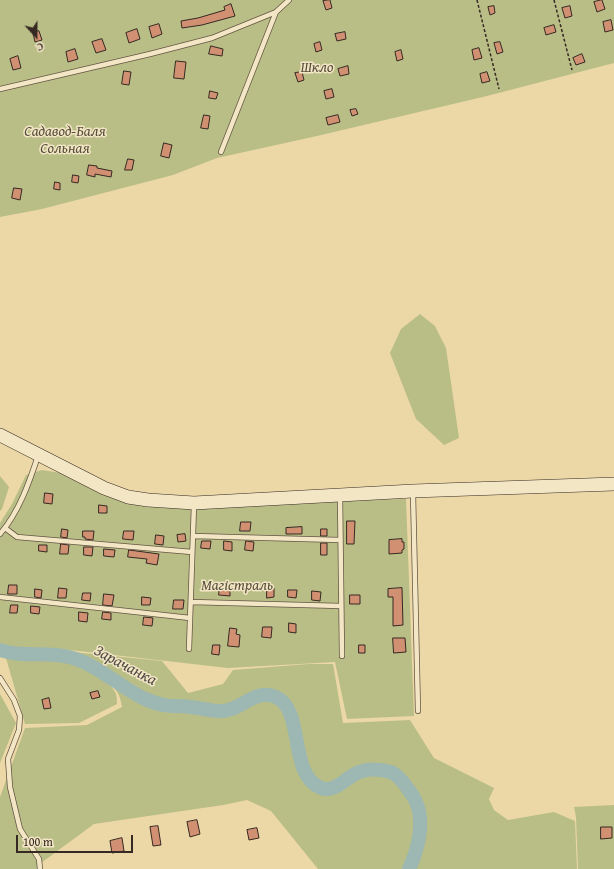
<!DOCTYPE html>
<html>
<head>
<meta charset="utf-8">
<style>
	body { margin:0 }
	#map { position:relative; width:614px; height:869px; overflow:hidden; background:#ecd8a6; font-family:"Gentium Book Plus",serif }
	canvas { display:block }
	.north { position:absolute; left:16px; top:16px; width:40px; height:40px; -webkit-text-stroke:3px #f3e6c5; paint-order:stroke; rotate:159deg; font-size:11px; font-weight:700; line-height:16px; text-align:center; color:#362923 }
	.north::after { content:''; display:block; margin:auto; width:14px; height:18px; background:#362923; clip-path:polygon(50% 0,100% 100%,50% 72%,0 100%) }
	.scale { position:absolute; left:16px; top:835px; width:117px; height:18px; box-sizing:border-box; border:2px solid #362923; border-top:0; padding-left:5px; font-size:12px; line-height:14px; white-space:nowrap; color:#362923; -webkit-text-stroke:3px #f3e6c5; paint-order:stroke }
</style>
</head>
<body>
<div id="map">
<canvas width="614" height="869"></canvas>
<div class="north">С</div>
<div class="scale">100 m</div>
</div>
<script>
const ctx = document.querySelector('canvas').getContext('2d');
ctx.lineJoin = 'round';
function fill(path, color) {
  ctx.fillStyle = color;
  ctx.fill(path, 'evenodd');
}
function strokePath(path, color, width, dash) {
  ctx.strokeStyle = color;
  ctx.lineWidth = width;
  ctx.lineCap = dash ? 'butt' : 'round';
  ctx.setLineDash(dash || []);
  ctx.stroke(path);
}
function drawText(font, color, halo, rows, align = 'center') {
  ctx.font = font + ' "Gentium Book Plus",serif';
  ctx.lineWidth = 3;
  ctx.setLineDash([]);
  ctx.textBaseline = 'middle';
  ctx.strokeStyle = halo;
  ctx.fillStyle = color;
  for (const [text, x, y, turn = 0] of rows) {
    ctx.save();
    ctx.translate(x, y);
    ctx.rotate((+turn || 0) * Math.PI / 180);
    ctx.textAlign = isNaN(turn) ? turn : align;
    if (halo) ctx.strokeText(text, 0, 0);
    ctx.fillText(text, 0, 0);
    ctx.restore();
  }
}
const green = new Path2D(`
	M0 0H614V63L487 96 317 136 217 158 173 175 42 209 0 217Z
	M420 314 435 326 446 348 459 438 444 445 416 419 390 353 401 329Z
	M42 470 61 473 137 503 406 499 414 716 347 719 335 662 228 668 61 649 66 659C79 665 109 679 115 692 117 695 117 701 117 704L79 723 25 724 6 658 0 655V523L12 504 26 475Z
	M0 476 9 487 2 509 0 511Z
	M63 651 162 661 188 693 223 684 233 670 308 664H333L343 723 410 720 434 758 494 788 489 799 494 810 508 820 554 812 575 821 577 869H318L271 811 247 800 223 805 94 824 37 866V869H0V797L25 728 87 725 122 707C121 702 120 696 117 692 108 675 84 665 67 659Z
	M0 694 16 723 0 763Z
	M614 805V869H578L576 817 574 807Z`);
const river = new Path2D(`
	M0 650C23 658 46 651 69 657 97 664 117 685 143 698 152 702 161 706 172 706 178 706 184 706 190 707 199 708 208 710 217 711 239 714 254 687 276 697 305 710 288 775 321 788 334 793 345 779 355 774 366 768 380 769 391 772 398 775 404 783 408 789 411 793 414 797 416 802 425 822 418 850 409 869`);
const building = new Path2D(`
	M330 0 332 8 326 10 323 1Z
	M602 0 605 9 597 12 594 2Z
	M231 4 235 16 202 25 182 28 181 21 198 18 225 10 224 7Z
	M494 6 495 13 490 15 488 7Z
	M570 6 572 16 565 18 562 8Z
	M611 20 613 30 605 32 603 22Z
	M159 24 162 34 152 38 149 27Z
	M554 25 556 32 546 35 544 28Z
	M137 29 140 39 129 43 126 33Z
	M39 31 42 40 35 42 33 33Z
	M345 32 346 39 337 41 335 34Z
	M102 39 106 50 96 53 92 42Z
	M320 42 322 50 316 52 314 44Z
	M500 42 503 52 497 54 494 43Z
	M211 46 223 49 222 56 209 54Z
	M479 48 482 58 474 60 472 50Z
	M75 49 78 59 68 62 66 52Z
	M401 50 403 59 397 61 395 52Z
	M582 54 585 62 576 65 573 58Z
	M18 56 21 68 13 70 10 59Z
	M176 61 186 62 184 79 174 78Z
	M348 66 349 74 340 76 338 69Z
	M124 71 131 72 129 85 122 84Z
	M302 72 304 80 298 82 295 73Z
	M487 72 490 81 482 83 480 74Z
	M332 89 334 97 326 99 324 91Z
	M210 91 218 93 216 99 209 98Z
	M356 109 358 114 352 116 350 110Z
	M204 115 210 116 208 129 201 128Z
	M338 115 340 122 328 125 326 118Z
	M164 143 172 145 169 158 161 156Z
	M128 159 134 160 132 170H125Z
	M89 165 97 166V168L112 171 111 177 95 174V177L87 175Z
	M73 175 79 176 78 183 72 182Z
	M55 182 60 183V190L54 189Z
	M14 188 22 189 20 200 12 198Z
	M45 493 53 494 52 504 44 503Z
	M99 505 107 506V513H99Z
	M347 521H355L354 544H347Z
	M241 522H251L250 531H240Z
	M302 527V534H286V528Z
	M62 529 68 530 67 538 61 537Z
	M321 529H327V536H321Z
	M83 531H94L93 540 85 539V537H83Z
	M124 531H134L133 540 123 539Z
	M185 534 186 541 178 542 177 535Z
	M156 535 164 536 163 545 155 544Z
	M402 539V542H404V549L402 550V553L389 554V540Z
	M202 541H211L210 549 201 548Z
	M224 541 232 542V551L224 550Z
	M246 541 254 542 253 551 245 550Z
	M321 543H327V555H321Z
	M61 544 69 545 68 554H60Z
	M39 545H47V552L39 551Z
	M84 547H93L92 556 84 555Z
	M104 549 115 550 114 557 104 556Z
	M129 550 159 554 157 565 146 563 147 559 128 557Z
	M9 585H17V594H8Z
	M220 587 230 588V596L219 595Z
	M59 588 67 589 66 598H58Z
	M267 588H274V597L267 598Z
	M402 588 403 625 393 626V597H388V589Z
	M35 589 42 590 41 598 35 597Z
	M288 590H297L296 598 288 597Z
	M312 591 321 592 320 601 312 600Z
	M83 593H91L90 601 82 600Z
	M104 594 114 595 112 606 103 605Z
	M350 595H360V604H350Z
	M142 597 151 598 150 605H142Z
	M174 600H184L183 609H173Z
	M11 605H18L17 613H10Z
	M31 606 40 607 39 614 31 613Z
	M79 612 88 613 87 622 79 621Z
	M103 612 111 613V620L102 619Z
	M144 617 153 618 152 626 143 625Z
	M289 623 296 624V633L289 632Z
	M263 627H272L271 638 262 637Z
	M230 628 237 629 236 634 240 635 239 647 228 646Z
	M393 638H405L406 652 394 653Z
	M213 645H220L219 655 212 654Z
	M359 645H365V653H359Z
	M98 691 100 697 92 699 90 693Z
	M49 698 51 708 44 709 42 700Z
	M197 820 200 834 190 837 187 822Z
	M158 826 161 845 153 846 150 827Z
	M601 827H612V838L601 839Z
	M257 828 259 838 249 840 247 830Z
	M122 838 124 851 112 853 110 841Z`);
const path = new Path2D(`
	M477 0 499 89
	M554 0 572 70`);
const lane = new Path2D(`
	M0 89 150 54 212 38 276 12
	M221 152 276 12 289 0
	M413 493 418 711
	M340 496 342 656
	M5 528 17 537 192 552
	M0 534C19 512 29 483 38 456
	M193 536 340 540
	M0 597 190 618
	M191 602 341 606
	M189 649 194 505
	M0 678 14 700 20 716 19 730 8 759 10 787 20 829 39 859 40 869`);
const secondary = new Path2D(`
	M0 435 104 488 128 497 148 500 194 503 413 491 614 484`);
const parkNames = [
	["Шкло",317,68],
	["Садавод-Баля",65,132],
	["Сольная",65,149],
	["Магістраль",237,586]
];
const waterNames = [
	["Зарачанка",125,666,28]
];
fill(green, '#b9be86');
strokePath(river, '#9db7b2', 14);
fill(building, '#d29072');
strokePath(building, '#362923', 1);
strokePath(lane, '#645544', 6);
strokePath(secondary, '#362923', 14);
strokePath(path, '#362923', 1.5, [3, 2]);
strokePath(lane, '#f3e6c5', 4.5);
strokePath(secondary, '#f3e6c5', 13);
drawText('italic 15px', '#574e3c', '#f3e6c5', parkNames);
drawText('italic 16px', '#504c47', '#f3e6c5', waterNames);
</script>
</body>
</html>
